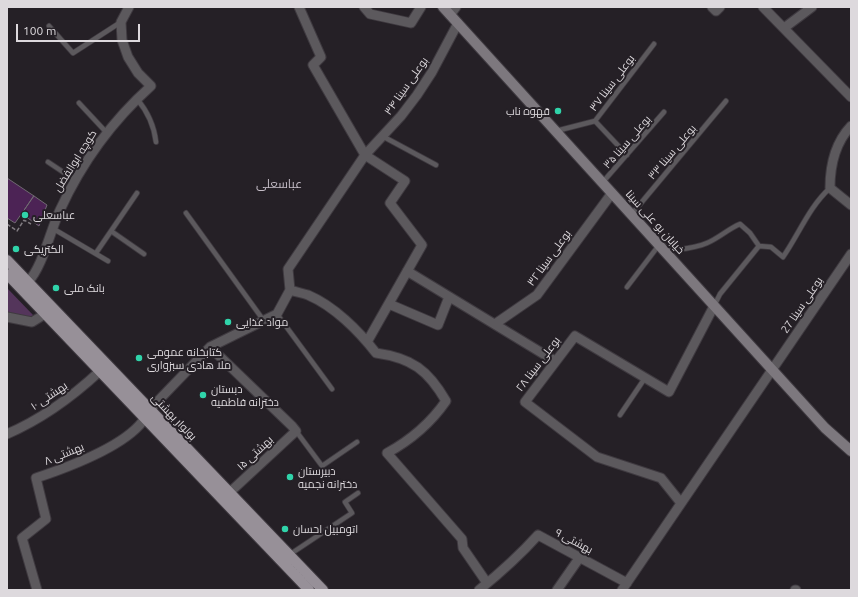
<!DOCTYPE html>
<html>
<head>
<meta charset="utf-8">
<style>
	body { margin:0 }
	#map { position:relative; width:858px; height:597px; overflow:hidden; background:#252026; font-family:Ubuntu,sans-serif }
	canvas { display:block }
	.frame { position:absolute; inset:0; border:8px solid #ddd9dd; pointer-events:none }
	.scale { position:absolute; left:16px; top:24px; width:124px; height:18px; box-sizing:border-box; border:2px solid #ddd9dd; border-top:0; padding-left:5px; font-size:12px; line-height:14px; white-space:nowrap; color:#ddd9dd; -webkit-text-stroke:3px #252026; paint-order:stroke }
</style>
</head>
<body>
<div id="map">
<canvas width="858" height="597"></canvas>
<div class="frame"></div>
<div class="scale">100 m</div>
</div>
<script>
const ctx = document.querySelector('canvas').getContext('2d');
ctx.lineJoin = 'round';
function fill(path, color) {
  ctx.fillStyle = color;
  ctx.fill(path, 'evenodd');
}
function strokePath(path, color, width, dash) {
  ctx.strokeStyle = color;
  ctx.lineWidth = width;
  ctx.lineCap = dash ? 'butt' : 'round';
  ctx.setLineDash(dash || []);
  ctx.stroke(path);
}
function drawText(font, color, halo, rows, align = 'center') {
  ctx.font = font + ' Ubuntu,Cairo,sans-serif';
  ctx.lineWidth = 4;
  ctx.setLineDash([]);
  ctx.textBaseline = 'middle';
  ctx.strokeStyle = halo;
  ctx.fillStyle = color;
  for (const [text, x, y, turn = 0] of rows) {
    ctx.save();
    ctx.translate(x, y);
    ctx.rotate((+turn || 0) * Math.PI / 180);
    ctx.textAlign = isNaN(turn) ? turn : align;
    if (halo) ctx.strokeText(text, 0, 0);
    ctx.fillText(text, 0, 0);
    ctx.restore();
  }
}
const green = new Path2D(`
	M7 288 34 316 31 317 7 313Z`);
const building = new Path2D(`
	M7 178 34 196 15 223 7 218Z
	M34 196 47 205 39 226 22 214Z`);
const path = new Path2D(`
	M7 224 17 231 24 220 31 224`);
const service = new Path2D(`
	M49 26 73 53 121 22
	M137 99C148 112 154 125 156 142
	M79 103 106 132
	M595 121 627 155
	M556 131 595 121 654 44
	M384 137 436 165
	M48 162 75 180
	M602 183 664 112
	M186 213 264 321
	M631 215 726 101
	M52 228 108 261
	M111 231 144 254
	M759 246 771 247 783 257C799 234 809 207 830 188
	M666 251C680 249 694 249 707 243 719 238 728 229 740 224L750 233 759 246 720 294 714 306
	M96 253 137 193
	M627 287 659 245
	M277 314 332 389
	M620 415 645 378
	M296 431 322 466 357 442
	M289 555 352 513 345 502 358 493`);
const minor = new Path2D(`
	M299 7 321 57 313 65 365 155 405 181 390 203 422 245 367 342
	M364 7 370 14 411 23 421 7
	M712 7 716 11 720 7
	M763 7 851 97
	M450 15 456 7
	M784 28 812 7
	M851 126C835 143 830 165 830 188L851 205
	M407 271 555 361
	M28 282C43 266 50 231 60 210 82 162 112 121 151 86L138 73 128 57 122 40 121 22 129 7
	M290 290C296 292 302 293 308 295 334 306 359 331 376 353 412 358 428 370 446 401 430 424 411 440 387 453L462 539 463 548 487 583
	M290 290 288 269 365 155 401 116 417 95 432 72 458 23
	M389 304 438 325 449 297
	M7 317 32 322 45 314
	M495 324 537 295 612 193
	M210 347 292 426 296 431 229 493
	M151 410 155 404 210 347 277 314 290 290
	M7 434C42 419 72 397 100 371
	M681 503 661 478 597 457 525 402 575 336 669 392 714 306
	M37 590 22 538 46 519 36 478C66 468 127 446 145 418
	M479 590C500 573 520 555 538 535L627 583
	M557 590 580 557
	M622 590 851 254
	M795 590H796`);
const secondary = new Path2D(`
	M443 7 825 428 851 451`);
const primary = new Path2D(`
	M7 260 323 590
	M7 274 309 590`);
const markers = [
	[558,111,4,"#30d4aa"],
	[25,215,4,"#30d4aa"],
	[16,249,4,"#30d4aa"],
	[56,288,4,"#30d4aa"],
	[228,322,4,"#30d4aa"],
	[139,358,4,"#30d4aa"],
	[203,395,4,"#30d4aa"],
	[290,477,4,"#30d4aa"],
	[285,529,4,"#30d4aa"]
];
const streetNames = [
	["بوعلی سینا ۳۷",612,83,-53],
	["بوعلی سینا ۳۴",406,86,-55],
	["بوعلی سینا ۳۵",627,142,-49],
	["بوعلی سینا ۳۳",672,152,-50],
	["کوچه ابوالفضل",75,161,-58],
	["خیابان بو علی سینا",655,222,48],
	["بوعلی سینا ۳۲",549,258,-54],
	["بوعلی سینا 27",802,305,-56],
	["بوعلی سینا ۲۸",538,364,-53],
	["بهشتی ۱۰",49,396,-34],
	["بولوار بهشتی",174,417,46],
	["بهشتی ۱۵",255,453,-43],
	["بهشتی ۸",64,454,-22],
	["بهشتی ۹",574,541,28]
];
const poiNames = [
	["قهوه ناب",550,111,"right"],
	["عباسعلی",33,215],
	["الکتریکی",24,249],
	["بانک ملی",64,288],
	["مواد غذایی",236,322],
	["کتابخانه عمومی",147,352],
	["ملا هادی سبزواری",147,365],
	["دبستان",211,389],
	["دخترانه فاطمیه",211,402],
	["دبیرستان",298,471],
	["دخترانه نجمیه",298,484],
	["اتومبیل احسان",293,529]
];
const neighbourhoodNames = [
	["عباسعلی",279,184]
];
fill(green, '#54355b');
fill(building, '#4c2355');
strokePath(building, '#706a72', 1);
strokePath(service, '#3f3a40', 6);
strokePath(minor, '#3f3a40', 11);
strokePath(secondary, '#3f3a40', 12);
strokePath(primary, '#3f3a40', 12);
strokePath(path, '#817c81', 1.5, [4, 2]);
strokePath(service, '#5c595d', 4.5);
strokePath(minor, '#5c595d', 9);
strokePath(secondary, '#7d787e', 10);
strokePath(primary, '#979098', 10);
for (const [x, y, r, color] of markers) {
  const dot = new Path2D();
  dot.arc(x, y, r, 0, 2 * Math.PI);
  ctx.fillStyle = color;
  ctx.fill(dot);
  strokePath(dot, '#252026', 1.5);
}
drawText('11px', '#ddd9dd', '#252026', streetNames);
drawText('11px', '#ddd9dd', '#252026', poiNames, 'left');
drawText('12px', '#c6bec8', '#252026', neighbourhoodNames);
</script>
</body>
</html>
